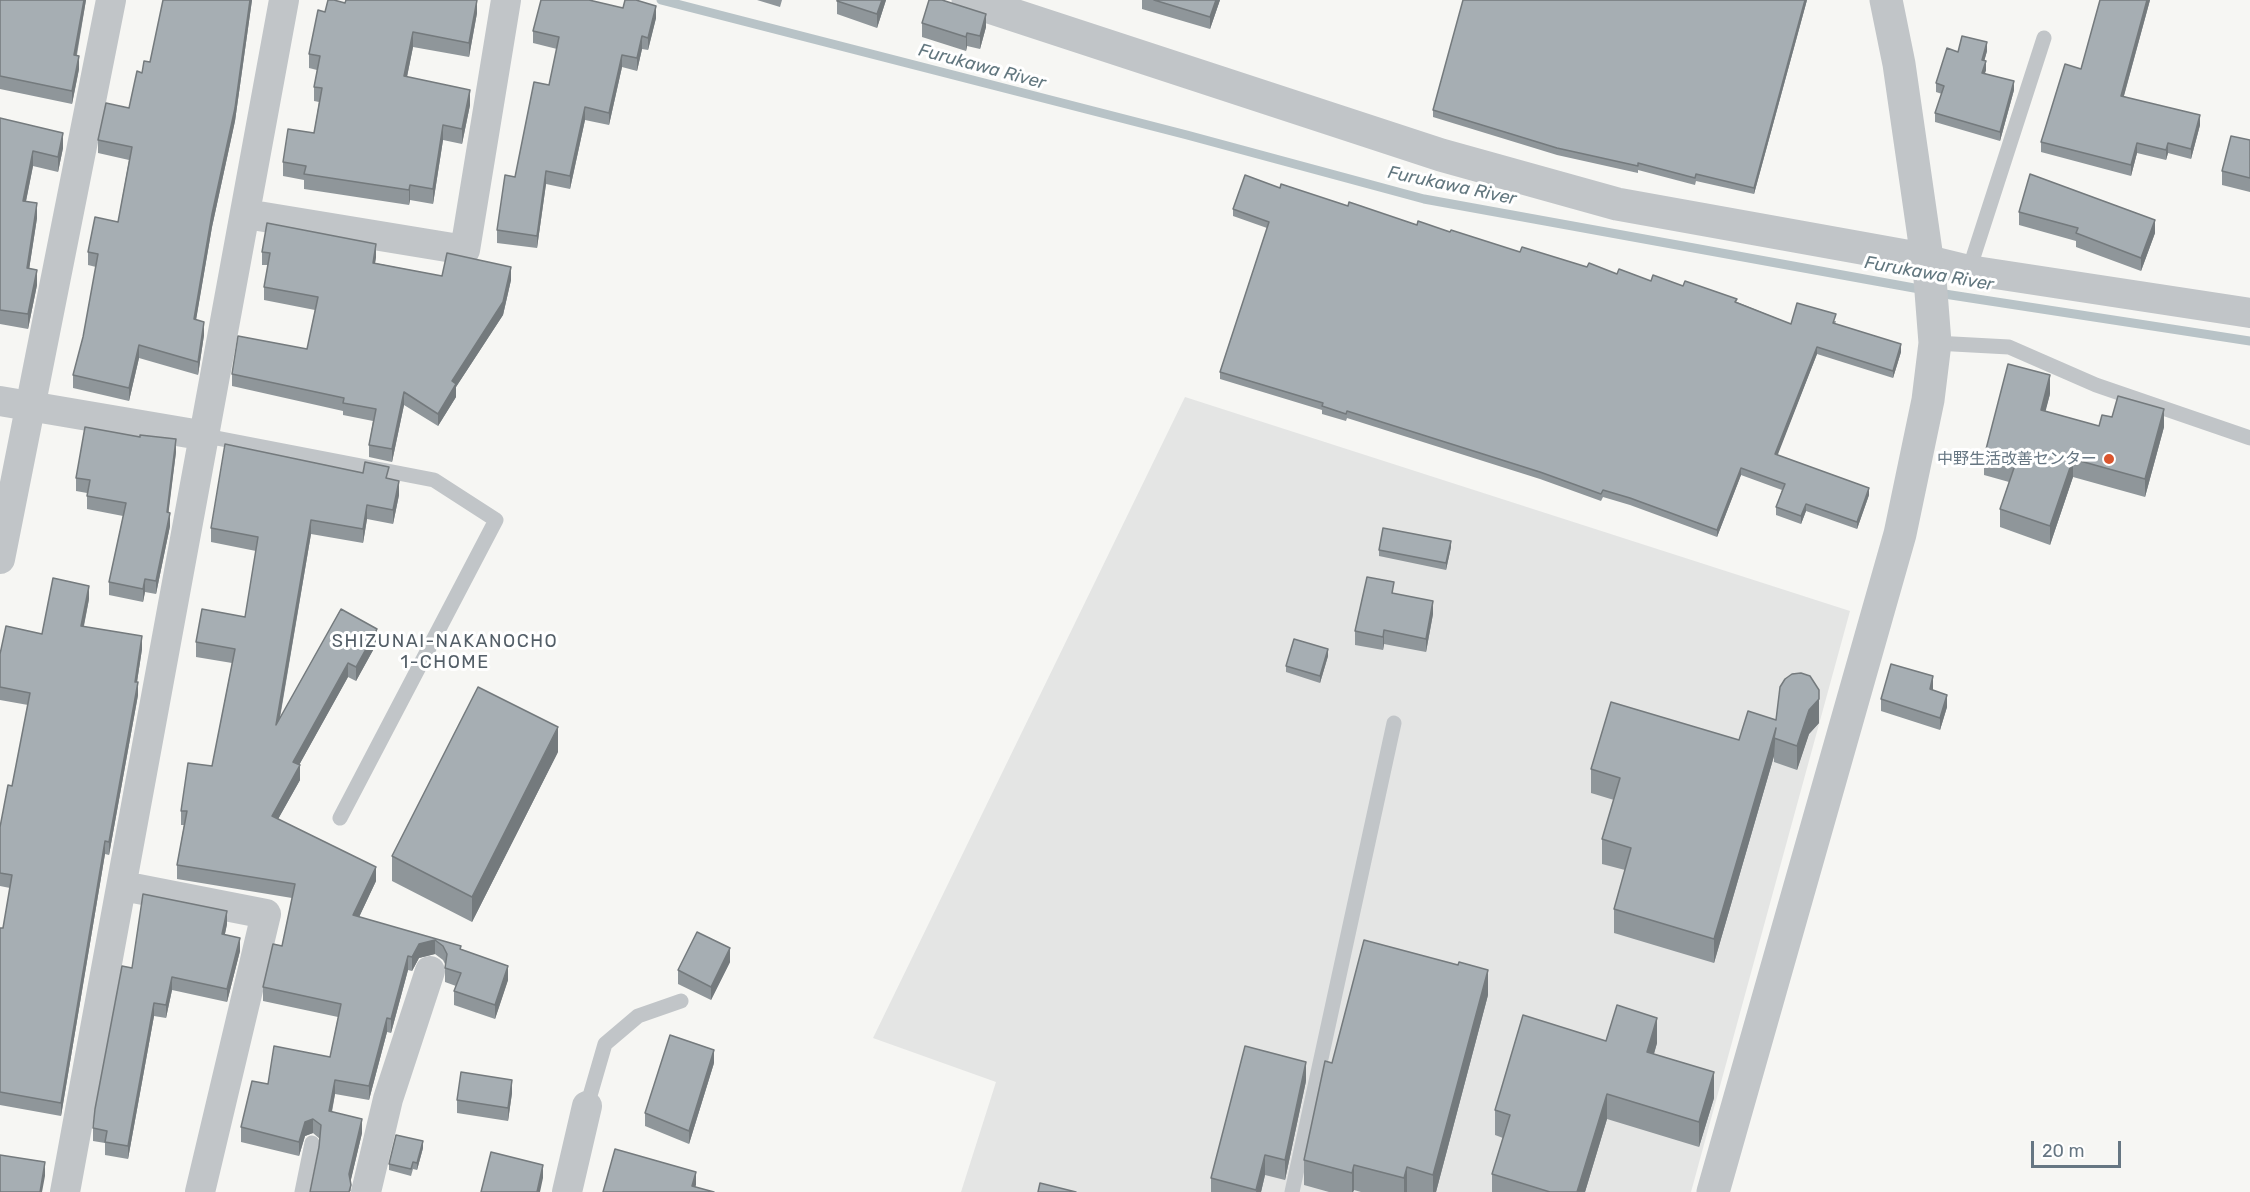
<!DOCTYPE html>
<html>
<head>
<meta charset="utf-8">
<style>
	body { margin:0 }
	#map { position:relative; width:2250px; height:1192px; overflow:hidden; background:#f6f6f3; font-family:Rubik,sans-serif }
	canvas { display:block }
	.scale { position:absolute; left:2031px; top:1141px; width:90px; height:27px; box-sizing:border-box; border:3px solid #667682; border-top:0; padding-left:8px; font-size:18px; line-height:21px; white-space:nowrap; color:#667682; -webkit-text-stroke:4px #fff; paint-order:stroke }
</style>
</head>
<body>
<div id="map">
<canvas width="2250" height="1192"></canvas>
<div class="scale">20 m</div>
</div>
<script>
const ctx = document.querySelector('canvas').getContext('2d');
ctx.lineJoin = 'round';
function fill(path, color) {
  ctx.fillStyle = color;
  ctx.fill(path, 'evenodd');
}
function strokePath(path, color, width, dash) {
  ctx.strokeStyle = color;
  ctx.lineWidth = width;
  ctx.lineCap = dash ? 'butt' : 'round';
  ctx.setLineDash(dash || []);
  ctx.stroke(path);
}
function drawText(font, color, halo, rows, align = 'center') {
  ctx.font = font + ' Rubik,"Noto Sans JP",sans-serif';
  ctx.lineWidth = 6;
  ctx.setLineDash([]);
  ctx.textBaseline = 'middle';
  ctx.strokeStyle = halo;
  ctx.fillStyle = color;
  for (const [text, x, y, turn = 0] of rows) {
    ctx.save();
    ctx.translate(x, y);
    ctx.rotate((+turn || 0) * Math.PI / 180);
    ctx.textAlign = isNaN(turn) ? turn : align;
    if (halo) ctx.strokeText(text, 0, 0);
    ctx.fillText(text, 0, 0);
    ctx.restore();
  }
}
const built = new Path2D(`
	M1185 397 1850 611 1691 1192H961L996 1082 873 1038Z`);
const stream = new Path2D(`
	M661 0 1187 135 1424 199 1925 290
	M1938 293 2250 341`);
const service = new Path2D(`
	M1969 270 2044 38
	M1935 343 2009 347 2096 385 2250 438
	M206 436 434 480 496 520 340 818
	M587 1106 605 1044 638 1016 681 1001
	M302 1192 312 1143
	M1292 1192 1394 723`);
const minor = new Path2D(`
	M246 214 465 250 506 0
	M1928 260 1969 270 2250 313
	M0 401 206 436
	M0 559 111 0
	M123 886 266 914 200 1192
	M65 1192 284 0
	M366 1192 388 1099 430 971
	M567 1192 587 1106`);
const tertiary = new Path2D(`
	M968 0 1441 155 1617 204 1928 260
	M1713 1192 1900 534 1928 400 1935 343 1930 279 1899 64 1886 0`);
const wall = new Path2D(`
	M0 0H86L77 55 79 69 72 104 0 89Z
	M252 0 235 121 212 227 196 319 204 335 198 375 139 358 129 401 73 388V375L83 337 96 267 88 265V252L118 222 129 160 98 153V140L129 108 142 73 150 62Z
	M757 0H782L780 7Z
	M837 0H886L877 28 837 14Z
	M1142 0H1220L1210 29 1142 9Z
	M1807 0 1754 194 1696 181 1695 185 1638 170V173L1557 155 1433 117V110Z
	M2100 0H2150L2124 96 2200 125 2191 159 2168 153 2166 160 2137 153 2131 176 2041 152V142L2081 69Z
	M345 3 477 13 469 57 413 47 407 77 470 105 462 144 443 140 433 204 410 200 409 205 304 189V180L283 176V162L314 133 319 102 314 101V87L317 70 309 68V54L325 12Z
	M656 18 648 50 642 49 637 71 622 67 609 125 585 120 570 189 546 184 537 248 497 243V230L515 177 549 85 557 49 533 43V31Z
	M922 23 986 27 980 49 967 46 966 51 922 37Z
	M1987 51 1984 61 1986 70 1985 73 2014 90 2000 141 1935 122V113L1942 94 1936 92V83L1958 52Z
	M0 118 63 148 58 172 33 166 26 201 37 218 29 269 37 285 28 329 0 324Z
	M2250 140V192L2222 185V171Z
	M1280 188 1417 225 1450 232 1520 252 1617 274 1651 281 1683 286 1737 302 1791 324 1836 321 1835 324 1901 352 1893 378 1817 354 1777 455 1869 495 1857 529 1806 511 1801 524 1776 515V507L1782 490 1741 475 1717 537 1630 505 1603 497 1601 501 1540 479 1347 418 1346 421 1322 414V410L1220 379V372L1267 228 1233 216V209Z
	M2019 212 2155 233 2141 271 2076 247V241L2019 225Z
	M262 252 376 257 375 263 442 276 511 280 503 315 456 387V397L438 426 404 405 392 462 369 457V445L373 421 343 415V411L232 386V374L307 349 315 310 264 300V287L268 265H262Z
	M2050 394 2045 411 2099 426 2112 417 2164 427 2145 497 2073 477 2050 545 2000 527V509L2009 482 1984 475V457Z
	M176 452 168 513 170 526 156 594 145 592 143 602 109 595V582L123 516 87 509V493L76 491V478Z
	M389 479 399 495 393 524 367 519 363 543 311 534 280 718 341 609 377 643 356 681 348 677 299 765 300 780 278 819 376 881 359 917 461 946V949L508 980 495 1019 454 1005V991L456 986 445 982V964L443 960 435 954 419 958 412 971 408 970 391 1033 387 1032 369 1100 335 1094 332 1112 362 1133 350 1183 351 1192 319 1147 320 1139 313 1133 305 1136 299 1156 241 1142V1127L268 1084 330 1057 338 1017 263 1001V987L282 946 292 898 177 879V865L184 825H181V811L212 766 232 663 196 657V642L245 617 256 551 211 542V528Z
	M1451 547 1446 570 1379 556V550Z
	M1394 593 1433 614 1426 652 1384 644 1383 650 1355 645V631Z
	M89 599 84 626 142 649 137 682 138 695 109 855 105 854 61 1116 0 1105V928H3L10 888 0 886V827L12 786 28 705 0 700V654L42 634Z
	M1328 656 1320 683 1286 672V666Z
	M1933 689V690L1947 707 1940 730 1881 711V699Z
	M1819 714V723L1809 734 1797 770 1774 762V756L1714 963 1614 933V909L1625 870 1602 864V839L1614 800 1591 793V769L1739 740 1776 720Z
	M558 752 472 922 392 881V856Z
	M227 924 225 934 240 951 227 1002 172 990 166 1018 154 1016 128 1159 105 1155V1143L93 1141V1128L132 968Z
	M730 962 711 1000 678 984V970Z
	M1488 995 1436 1192H1361L1354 1190 1353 1192H1329L1304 1185V1160L1332 1063Z
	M1606 1041 1657 1043 1654 1054 1714 1098 1699 1147 1607 1119 1585 1192H1492V1174L1503 1138 1495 1135V1110Z
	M714 1063 689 1144 645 1126V1113Z
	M1306 1081 1285 1180 1265 1175 1261 1192H1211V1178Z
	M512 1093 508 1121 457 1113V1100Z
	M423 1148 417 1170 413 1169 411 1176 389 1170V1164Z`);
const shadedWall = new Path2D(`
	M84 0H86L74 68V55Z
	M250 0H252L235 121 212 227 194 332V319L212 214Z
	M477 0V13L469 57V43Z
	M882 0H886L877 28V14Z
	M1216 0H1220L1210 29V17Z
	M1805 0H1807L1754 194V188Z
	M2147 0H2150L2121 106V96Z
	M656 6V18L648 50V38Z
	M986 14V27L980 49V36Z
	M413 32V47L404 91V76Z
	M967 33V46L966 51V37Z
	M642 36V49L637 71V58Z
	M1987 42V51L1982 69V60Z
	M622 55V67L609 125V113Z
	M79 56V69L72 104V91Z
	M1986 61V70L1982 82V73Z
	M2014 81V90L2000 141V132Z
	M470 90V105L462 144V129Z
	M585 107V120L570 189V176Z
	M2200 115V125L2191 159V149Z
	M443 125V140L433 204V189Z
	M63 133V148L58 172V157Z
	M2137 143V153L2131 176V165Z
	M2168 143V153L2166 160V150Z
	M33 151V166L23 216V201Z
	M546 171V184L537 248V236Z
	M410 185V200L409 205V190Z
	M37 203V218L27 283V268Z
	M2155 220V233L2141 271V258Z
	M376 244V257L373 276V263Z
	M511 267V280L503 315 456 387V397L438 426V414L452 381Z
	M37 270V285L28 329V314Z
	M204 322V335L198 375V362Z
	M1901 344V352L1893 378V371Z
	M139 345V358L129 401V388Z
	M1817 347V354L1775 462V454Z
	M2050 375V394L2041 429V410Z
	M404 392V405L392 462V449Z
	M2164 409V427L2145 497V479Z
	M176 439V452L167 525V512Z
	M2073 459V477L2050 545V526Z
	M1741 468V475L1717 537V530Z
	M399 481V495L393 524V510Z
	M1869 488V495L1857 529V522Z
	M1806 504V511L1801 524V516Z
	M367 505V519L363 543V529Z
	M170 513V526L156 594V581Z
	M311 520V534L276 739V725Z
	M1451 541V547L1446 570V563Z
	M145 579V592L143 602V589Z
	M89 586V599L81 639V626Z
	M1433 601V614L1426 652V639Z
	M377 629V643L356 681V667Z
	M1384 630V644L1383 650V637Z
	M142 636V649L135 695V682Z
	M1328 649V656L1320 683V676Z
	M348 663V677L293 776V762Z
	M1933 676V689L1930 702V689Z
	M138 682V695L109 855V842Z
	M1819 690V723L1809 734 1797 770V746L1809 710Z
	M1947 695V707L1940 730V718Z
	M558 727V752L472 922V897Z
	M1776 728 1774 756 1714 963V939Z
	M300 765V780L272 830V816Z
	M105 841V854L61 1116V1103Z
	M376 867V881L353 930V915Z
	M227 911V924L222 947V934Z
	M240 938V951L227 1002V989Z
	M435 940V954L419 958 412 971V957L419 944Z
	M730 948V962L711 1000V987Z
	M408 956V970L391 1033V1019Z
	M508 966V980L495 1019V1005Z
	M1488 970V995L1436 1192H1433V1175Z
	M172 977V990L166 1018V1005Z
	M154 1003V1016L128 1159V1146Z
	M387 1018V1032L369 1100V1086Z
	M1657 1018V1043L1647 1077V1052Z
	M714 1050V1063L689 1144V1131Z
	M1306 1062V1081L1285 1180V1160Z
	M1714 1072V1098L1699 1147V1122Z
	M335 1080V1094L329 1125V1111Z
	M512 1080V1093L508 1121V1108Z
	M1607 1094V1119L1585 1192H1577Z
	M313 1119V1133L305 1136 299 1156V1142L305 1122Z
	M362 1119V1133L349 1188V1174Z
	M423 1141V1148L417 1170V1163Z
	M1265 1155V1175L1261 1192H1256Z
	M45 1162V1176L42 1192H40Z
	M543 1165V1178L540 1192H537Z
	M1354 1165V1190L1353 1192H1352V1173Z
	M1407 1167V1192H1404V1178Z
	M696 1172V1185L694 1192 692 1186Z`);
const building = new Path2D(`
	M0 0H84L74 55 79 56 72 91 0 76Z
	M163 0H250L235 108 212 214 194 319 204 322 198 362 139 345 129 388 73 375 83 337 98 254 88 252 95 217 118 222 132 147 98 140 106 103 129 108 137 71 142 73 144 61 150 62Z
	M328 0H334L345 3 346 0H477L469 43 413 32 404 76 470 90 462 129 443 125 433 189 410 185 409 190 304 174 306 166 283 162 288 129 314 133 322 88 314 87 320 56 309 54 318 10 325 12Z
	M541 0H589L623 8 625 0H636L656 6 648 38 642 36 637 58 622 55 609 113 585 107 570 176 546 171 537 236 497 230 505 175 515 177 534 82 549 85 559 37 533 31Z
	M837 0H882L877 14 837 1Z
	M929 0H942L986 14 980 36 967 33 966 37 922 23Z
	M1154 0H1216L1210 17Z
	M1463 0H1805L1754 188 1696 174 1695 178 1638 163V166L1557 148 1433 110Z
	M2100 0H2147L2121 96 2200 115 2191 149 2168 143 2166 150 2137 143 2131 165 2041 142 2065 64 2081 69Z
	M1962 36 1987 42 1982 60 1986 61 1982 73 2014 81 2000 132 1935 113 1944 86 1936 83 1947 48 1958 52Z
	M0 118 63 133 58 157 33 151 23 201 37 203 27 268 37 270 28 314 0 310Z
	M2231 136 2250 140V178L2222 171Z
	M2030 174 2155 220 2141 258 2076 233 2078 228 2019 212Z
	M1245 175 1280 188 1281 184 1348 206 1349 202 1417 225 1418 221 1450 232 1451 230 1520 252 1522 247 1587 267 1589 263 1617 274 1619 269 1651 281 1653 275 1683 286 1685 281 1737 299 1735 302 1791 324 1797 303 1836 314 1833 323 1901 344 1893 371 1817 347 1775 454 1869 488 1857 522 1806 504 1801 516 1776 507 1785 484 1741 468 1717 530 1630 498 1603 490 1601 494 1540 472 1347 411 1346 414 1322 406 1323 403 1220 372 1269 222 1233 209Z
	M267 223 376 244 373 263 442 276 447 253 511 267 503 302 452 381 456 384 438 414 404 392 392 449 369 445 376 409 343 403 344 398 232 374 238 336 307 349 318 297 264 287 270 253 262 252Z
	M2008 364 2050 375 2041 410 2099 426 2102 415 2112 417 2118 396 2164 409 2145 479 2073 459 2050 526 2000 509 2015 465 1984 457Z
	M85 427 140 437V435L176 439 167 512 170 513 156 581 145 579 143 589 109 582 126 503 87 496 90 480 76 478Z
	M225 444 363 473 365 462 389 467 386 478 399 481 393 510 367 505 363 529 311 520 276 725 341 609 377 629 356 667 348 663 293 762 300 765 272 816 376 867 353 915 461 946 460 949 508 966 495 1005 454 991 461 973 445 968 447 954 443 946 435 940 419 944 412 957 408 956 391 1019 387 1018 369 1086 335 1080 329 1111 362 1119 349 1174 351 1185 349 1192H310L319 1147 321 1125 313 1119 305 1122 299 1142 241 1127 252 1081 268 1084 274 1046 330 1057 341 1004 263 987 273 944 282 946 295 884 177 865 187 811H181L188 763 212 766 235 649 196 642 202 609 245 617 258 537 211 528Z
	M1383 528 1451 541 1446 563 1379 550Z
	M1367 577 1394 582 1392 593 1433 601 1426 639 1384 630 1383 637 1355 631Z
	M53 578 89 586 81 626 142 636 135 682H138L109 842 105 841 61 1103 0 1092V928H3L12 875 0 873V827L8 785 12 786 30 693 0 687V654L6 626 42 634Z
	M1294 639 1328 649 1320 676 1286 666Z
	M1891 664 1933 676 1930 689 1947 695 1940 718 1881 699Z
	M1801 673 1810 676 1819 690V699L1809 710 1797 746 1774 738 1776 728 1714 939 1614 909 1631 848 1602 839 1620 778 1591 769 1611 702 1739 740 1748 711 1776 720 1780 687 1785 679 1792 674Z
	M478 687 558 727 472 897 392 856Z
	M143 894 227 911 222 934 240 938 227 989 172 977 166 1005 154 1003 128 1146 105 1142 107 1131 93 1128 95 1109 122 966 132 968Z
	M697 932 730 948 711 987 678 970Z
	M1364 940 1458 965 1459 962 1488 970 1433 1175 1407 1167 1404 1178 1354 1165 1352 1173 1304 1160 1325 1061 1332 1063Z
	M1617 1005 1657 1018 1647 1052 1714 1072 1699 1122 1607 1094 1577 1192H1550L1492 1174 1510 1115 1495 1110 1523 1015 1606 1041Z
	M670 1035 714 1050 689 1131 645 1113Z
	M1245 1046 1306 1062 1285 1160 1265 1155 1256 1190 1211 1178Z
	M461 1072 512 1080 508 1108 457 1100Z
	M396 1135 423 1141 417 1163 413 1162 411 1169 389 1164Z
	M615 1149 696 1172 692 1186 714 1192H603Z
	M491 1152 543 1165 537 1192H481Z
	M0 1155 45 1162 40 1192H0Z
	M1040 1183 1076 1192H1038Z`);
const markers = [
	[2109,459,6,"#da552e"]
];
const poiNames = [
	["中野生活改善センター",2097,459]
];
const waterNames = [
	["Furukawa River",982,67,15],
	["Furukawa River",1452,186,12],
	["Furukawa River",1929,274,10]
];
const neighbourhoodNames = [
	["SHIZUNAI-NAKANOCHO",445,642],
	["1-CHOME",445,663]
];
fill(built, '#e4e5e4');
strokePath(stream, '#b8c3c7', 9);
strokePath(service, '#c1c5c8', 15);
strokePath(minor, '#c1c5c8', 30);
strokePath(tertiary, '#c1c5c8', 33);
fill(wall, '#8f969a');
fill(shadedWall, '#747a7d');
fill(building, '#a6aeb3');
strokePath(building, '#747a7d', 1.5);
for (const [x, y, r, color] of markers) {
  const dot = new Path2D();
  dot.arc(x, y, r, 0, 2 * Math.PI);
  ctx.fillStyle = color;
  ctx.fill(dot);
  strokePath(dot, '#fff', 2);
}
drawText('16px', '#667682', '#fff', poiNames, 'right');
drawText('italic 18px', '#62777f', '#fff', waterNames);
ctx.letterSpacing = '1.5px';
drawText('18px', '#545f68', '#fff', neighbourhoodNames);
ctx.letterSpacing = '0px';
</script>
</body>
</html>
